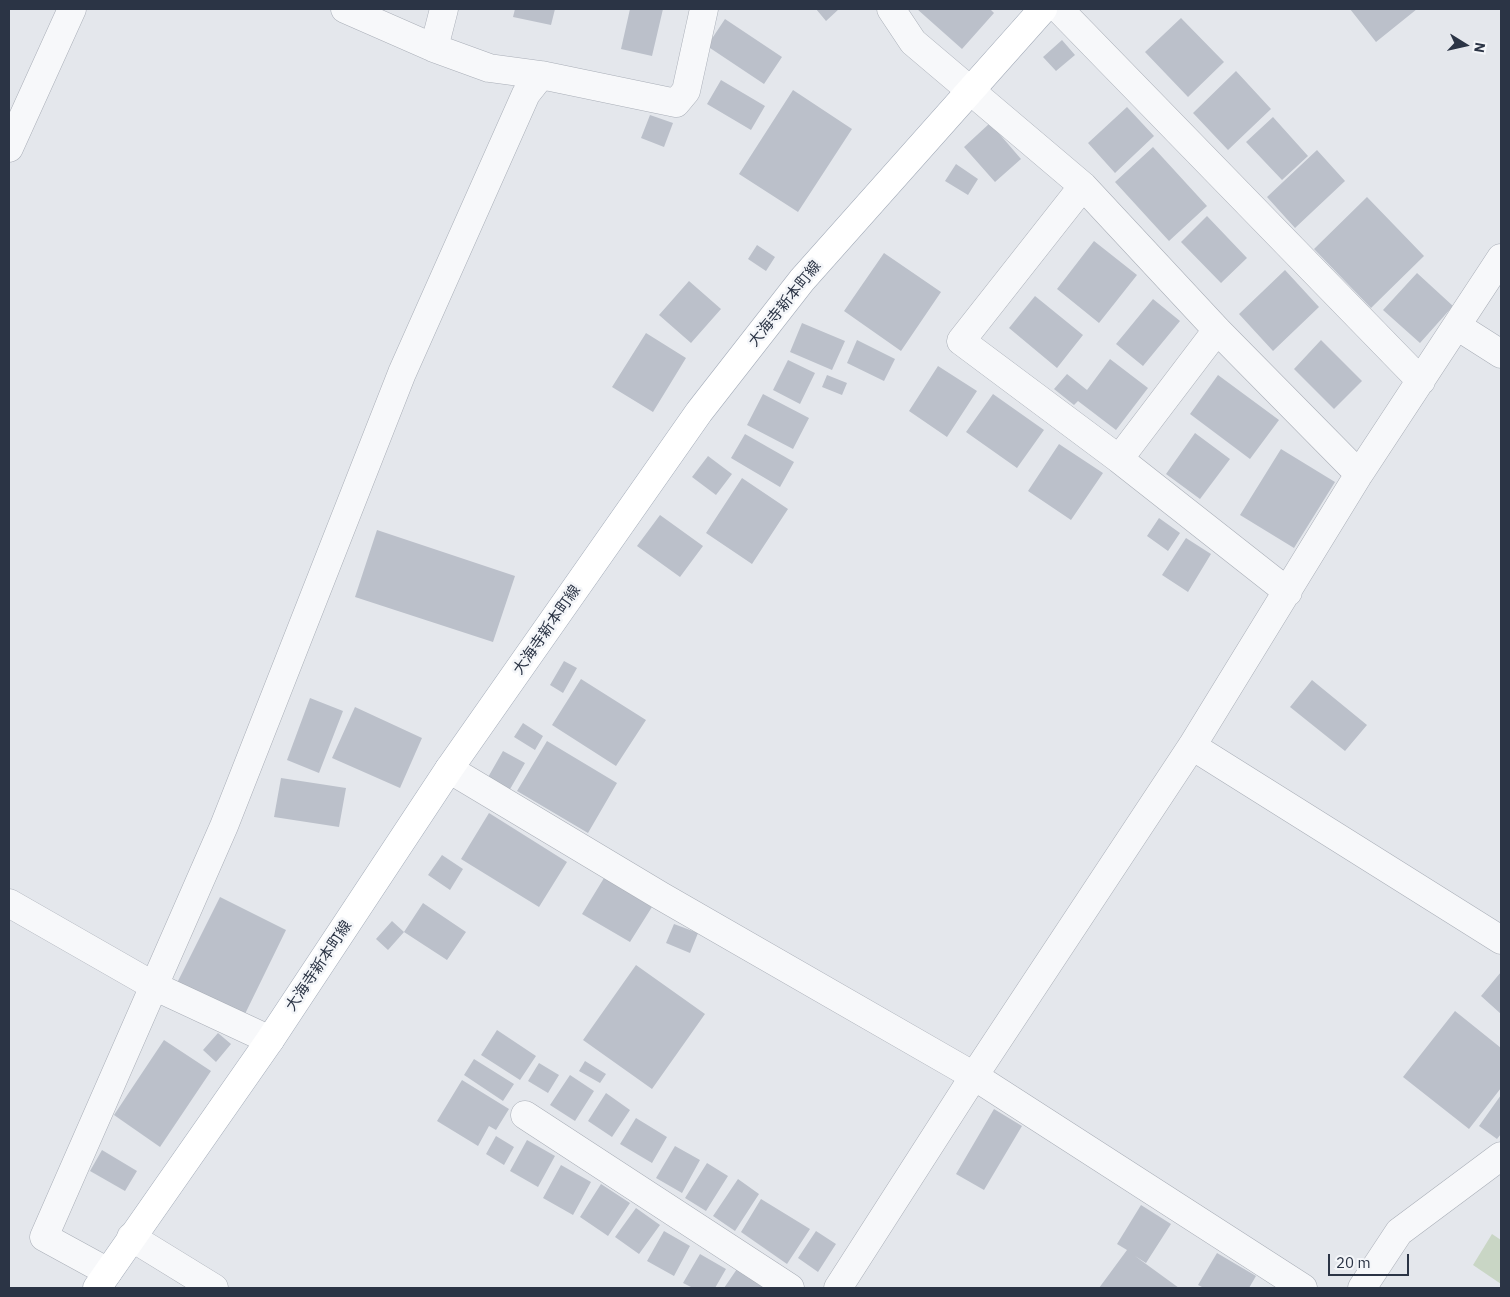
<!DOCTYPE html>
<html>
<head>
<meta charset="utf-8">
<style>
	body { margin:0 }
	#map { position:relative; width:1510px; height:1297px; overflow:hidden; background:#e4e7ec; font-family:"IBM Plex Sans",sans-serif }
	canvas { display:block }
	.frame { position:absolute; inset:0; border:10px solid #2b3445; pointer-events:none }
	.north { position:absolute; left:1440px; top:20px; width:50px; height:50px; -webkit-text-stroke:4px #f4f6f9; paint-order:stroke; rotate:100deg; font-size:14px; font-weight:700; line-height:20px; text-align:center; color:#2b3445 }
	.north::after { content:''; display:block; margin:auto; width:18px; height:22px; background:#2b3445; clip-path:polygon(50% 0,100% 100%,50% 72%,0 100%) }
	.scale { position:absolute; left:1328px; top:1254px; width:81px; height:22px; box-sizing:border-box; border:2px solid #2b3445; border-top:0; padding-left:6px; font-size:15px; line-height:18px; white-space:nowrap; color:#2b3445; -webkit-text-stroke:4px #f4f6f9; paint-order:stroke }
</style>
</head>
<body>
<div id="map">
<canvas width="1510" height="1297"></canvas>
<div class="frame"></div>
<div class="north">N</div>
<div class="scale">20 m</div>
</div>
<script>
const ctx = document.querySelector('canvas').getContext('2d');
ctx.lineJoin = 'round';
function fill(path, color) {
  ctx.fillStyle = color;
  ctx.fill(path, 'evenodd');
}
function strokePath(path, color, width, dash) {
  ctx.strokeStyle = color;
  ctx.lineWidth = width;
  ctx.lineCap = dash ? 'butt' : 'round';
  ctx.setLineDash(dash || []);
  ctx.stroke(path);
}
function drawText(font, color, halo, rows, align = 'center') {
  ctx.font = font + ' "IBM Plex Sans","Noto Sans JP",sans-serif';
  ctx.lineWidth = 5;
  ctx.setLineDash([]);
  ctx.textBaseline = 'middle';
  ctx.strokeStyle = halo;
  ctx.fillStyle = color;
  for (const [text, x, y, turn = 0] of rows) {
    ctx.save();
    ctx.translate(x, y);
    ctx.rotate((+turn || 0) * Math.PI / 180);
    ctx.textAlign = isNaN(turn) ? turn : align;
    if (halo) ctx.strokeText(text, 0, 0);
    ctx.fillText(text, 0, 0);
    ctx.restore();
  }
}
const green = new Path2D(`
	M1492 1234 1501 1240V1284L1473 1265Z`);
const building = new Path2D(`
	M515 9H555L551 25 513 17Z
	M630 9H663L652 56 621 49Z
	M816 9H839L826 21Z
	M917 9H990L994 13 962 49Z
	M1350 9H1417L1376 42Z
	M1181 18 1224 62 1188 97 1145 52Z
	M725 19 782 57 764 84 707 46Z
	M1062 40 1075 55 1056 71 1043 57Z
	M1236 71 1271 109 1228 150 1193 113Z
	M721 80 765 106 751 130 707 104Z
	M793 90 852 129 798 212 739 174Z
	M1127 107 1154 136 1115 173 1088 143Z
	M650 115 673 123 664 147 641 138Z
	M1273 117 1308 156 1282 180 1246 142Z
	M990 123 1021 159 995 182 964 147Z
	M1153 147 1207 206 1169 241 1115 182Z
	M1317 150 1345 181 1295 228 1267 197Z
	M956 164 978 179 968 195 945 181Z
	M1367 197 1424 256 1371 308 1314 249Z
	M1207 216 1247 258 1221 283 1181 242Z
	M1094 241 1137 275 1099 323 1057 289Z
	M757 245 775 257 766 271 748 259Z
	M884 253 941 292 901 351 844 311Z
	M1285 270 1319 307 1273 351 1239 314Z
	M1417 273 1453 306 1420 343 1383 310Z
	M689 281 721 309 691 343 659 315Z
	M1035 296 1083 335 1057 368 1009 328Z
	M1153 299 1180 321 1143 366 1116 344Z
	M802 323 845 341 832 370 790 352Z
	M646 333 686 358 653 412 612 387Z
	M857 340 895 359 884 381 847 363Z
	M1321 340 1362 381 1334 409 1294 369Z
	M1110 359 1148 388 1116 430 1078 401 1074 405 1054 389 1067 374 1087 390Z
	M788 360 815 373 800 404 773 390Z
	M938 366 977 391 947 437 909 411Z
	M827 375 847 383 842 395 822 387Z
	M1218 375 1279 420 1250 459 1190 414Z
	M763 394 809 418 793 449 747 425Z
	M993 394 1044 430 1017 468 966 432Z
	M1195 433 1230 459 1200 499 1166 474Z
	M745 434 794 462 780 487 731 458Z
	M1059 444 1103 473 1071 520 1028 491Z
	M1281 449 1335 482 1294 548 1240 515Z
	M708 456 732 474 716 495 692 477Z
	M742 478 788 509 752 564 706 533Z
	M660 515 703 546 680 577 637 546Z
	M1159 518 1180 533 1168 551 1147 536Z
	M377 530 515 576 493 642 355 597Z
	M1186 538 1211 554 1188 592 1162 575Z
	M564 661 577 668 563 693 550 685Z
	M581 679 646 720 616 766 552 725Z
	M1312 680 1367 725 1345 751 1290 707Z
	M310 698 343 711 319 773 287 760Z
	M355 707 422 738 400 788 332 758Z
	M523 723 543 736 535 750 514 737Z
	M547 741 617 783 588 833 517 791Z
	M503 751 525 763 509 791 487 779Z
	M281 778 346 788 339 827 274 817Z
	M489 813 567 862 539 907 461 859Z
	M442 855 463 869 450 890 428 875Z
	M604 878 652 907 630 942 582 914Z
	M220 897 286 930 244 1016 177 983Z
	M423 903 466 932 447 960 404 932Z
	M392 921 404 932 388 950 376 939Z
	M674 924 698 933 690 953 666 943Z
	M636 965 705 1014 652 1089 583 1040Z
	M1501 972V1014L1481 996Z
	M1455 1011 1501 1048V1088L1469 1129 1403 1077Z
	M497 1030 536 1056 520 1080 481 1055Z
	M218 1033 231 1044 216 1062 203 1050Z
	M164 1040 211 1071 160 1147 114 1115Z
	M474 1059 514 1084 503 1101 464 1075Z
	M585 1061 606 1074 600 1083 579 1071Z
	M539 1063 559 1075 548 1093 528 1081Z
	M570 1075 594 1091 575 1121 550 1105Z
	M462 1080 509 1109 496 1130 489 1126 478 1146 437 1121Z
	M606 1093 630 1110 612 1137 588 1121Z
	M1501 1095V1134L1497 1139 1479 1126Z
	M994 1109 1022 1126 984 1190 956 1174Z
	M636 1118 667 1137 652 1163 620 1144Z
	M496 1136 514 1147 504 1165 486 1154Z
	M527 1140 555 1156 538 1187 510 1171Z
	M675 1146 700 1160 682 1193 656 1178Z
	M102 1150 137 1171 125 1191 90 1171Z
	M707 1163 728 1176 706 1211 685 1198Z
	M561 1165 591 1182 573 1215 543 1198Z
	M738 1179 759 1194 735 1231 713 1216Z
	M601 1184 630 1203 608 1236 580 1217Z
	M761 1199 810 1229 787 1264 741 1232Z
	M1141 1205 1171 1224 1146 1263 1135 1256 1179 1288H1099L1127 1250 1117 1244Z
	M636 1208 660 1225 639 1254 615 1237Z
	M664 1231 690 1246 674 1276 647 1261Z
	M816 1231 836 1244 818 1272 798 1258Z
	M1217 1253 1256 1276 1249 1288H1204L1198 1285Z
	M700 1254 726 1269 715 1288H693L683 1283Z
	M737 1269 764 1288H724Z`);
const minor = new Path2D(`
	M345 9 434 48 489 68 541 75
	M891 9 913 42 1083 186 1217 330 1359 474
	M1059 9 1421 381
	M434 48 444 9
	M9 148 72 9
	M1083 186 961 341 1119 459 1288 592
	M1457 326 1501 354
	M1119 459 1217 330
	M1192 746 1501 940
	M449 769 661 896 974 1076 1303 1288
	M9 903 154 986 270 1040
	M525 1115 790 1288
	M131 1237 214 1288
	M108 1272 44 1237 224 826 402 373 526 94 541 75 676 103 686 91 704 9
	M838 1288 974 1076 1192 746 1359 474 1501 258
	M1362 1288 1399 1232 1501 1156`);
const major = new Path2D(`
	M97 1288 270 1040 449 769 699 412 802 280 1043 9`);
const streetNames = [
	["大海寺新本町線",785,304,-51],
	["大海寺新本町線",547,630,-55],
	["大海寺新本町線",319,966,-56]
];
fill(green, '#c9d6c5');
fill(building, '#bbc0ca');
strokePath(minor, '#a9aeb7', 29);
strokePath(major, '#a3abb8', 29);
strokePath(minor, '#f7f8fa', 28);
strokePath(major, '#fff', 28);
drawText('15px', '#2b3445', '#f4f6f9', streetNames);
</script>
</body>
</html>
